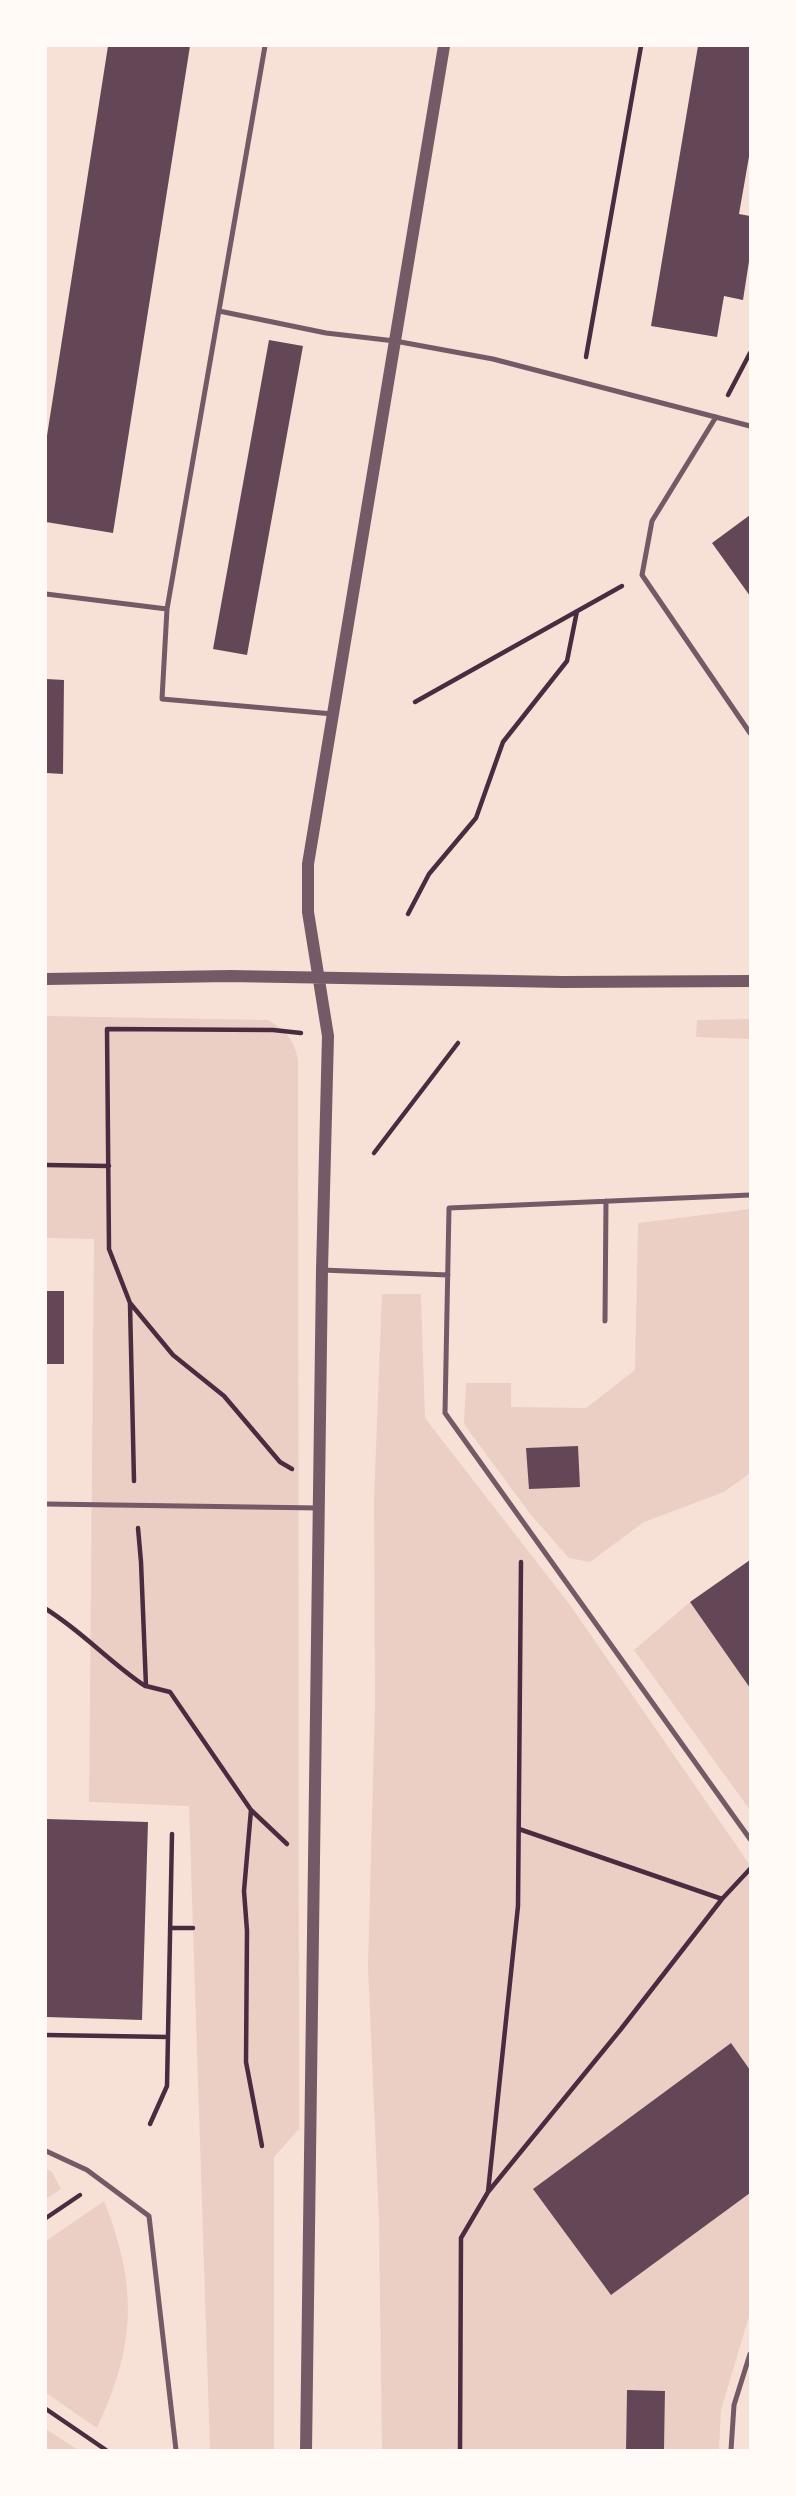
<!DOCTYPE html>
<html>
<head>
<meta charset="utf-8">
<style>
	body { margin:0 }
	#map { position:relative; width:796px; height:2496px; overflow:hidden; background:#f7e1d7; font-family:Overpass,sans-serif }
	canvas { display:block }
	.frame { position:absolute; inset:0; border:47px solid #fffaf5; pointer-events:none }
</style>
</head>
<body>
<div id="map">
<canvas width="796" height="2496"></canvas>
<div class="frame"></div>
</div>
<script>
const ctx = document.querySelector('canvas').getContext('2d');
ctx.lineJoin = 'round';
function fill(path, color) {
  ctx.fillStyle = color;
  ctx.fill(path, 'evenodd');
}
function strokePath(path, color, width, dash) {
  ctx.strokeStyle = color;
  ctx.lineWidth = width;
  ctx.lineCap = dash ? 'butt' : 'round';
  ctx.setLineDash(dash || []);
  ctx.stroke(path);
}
const green = new Path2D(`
	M46 1016 268 1020C285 1030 294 1039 298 1059L299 2129 274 2157V2450H210L189 1806 89 1802 94 1239 46 1238Z
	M750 1019V1039L696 1037 697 1020Z
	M750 1209V1473L724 1492 644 1522 590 1562 569 1558 531 1515 464 1424 466 1383H511V1407L586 1408 635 1370 638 1223Z
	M382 1294H421L425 1418 570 1605 750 1865V2313L721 2410 719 2450H664L665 2391H627L626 2450H382L379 2222 368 1967 375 1704 374 1499Z
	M690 1602 750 1688V1810L634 1650Z
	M46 2168 52 2172 61 2189 46 2199Z
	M104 2201C138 2287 136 2345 97 2428L46 2393V2241Z
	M46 2429 78 2450H46Z`);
const building = new Path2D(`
	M108 46H190L113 533 46 522V442Z
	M698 46H750V151L739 214 750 216V255L743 300 724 296 717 337 651 326Z
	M269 340 303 346 247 655 213 649Z
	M750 515V596L712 543Z
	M46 679 64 680 63 774 46 773Z
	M46 1291H64V1364H46Z
	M578 1446 580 1487 529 1489 526 1448Z
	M750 1560V1688L690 1602Z
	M46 1819 148 1822 142 2020 46 2017Z
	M731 2043 750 2070V2193L611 2295 533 2189Z
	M627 2390 665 2391 664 2450H626Z`);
const path = new Path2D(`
	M586 357 641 46
	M728 395 750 353
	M415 702 622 586
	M408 914 429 874 476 818 503 742 567 661 577 611
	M374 1153 458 1043
	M46 1165 109 1166
	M130 1304 134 1481
	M292 1469 280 1462 224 1396 173 1355 130 1303 109 1249 107 1029 273 1030 301 1033
	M138 1528 141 1562 146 1686 170 1692 251 1810 287 1844
	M46 1609C83 1632 109 1662 145 1686
	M251 1810 244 1891 247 1931 246 2062 262 2146
	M519 1829 722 1899
	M170 1928H193
	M46 2035 168 2037
	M150 2124 167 2086 172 1834
	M488 2192 518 1906 521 1562
	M46 2218 80 2195
	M46 2409 106 2450
	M460 2450 461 2238 488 2192 621 2029 722 1899 750 1869`);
const service = new Path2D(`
	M219 311 326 333 395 341 493 359 750 426
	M716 417 652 521 642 575 750 733
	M46 594 167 609 265 46
	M167 609 162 699 333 714
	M750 1195 449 1208 445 1413 750 1839
	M322 1270 448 1275
	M605 1321 606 1201
	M46 1504 319 1508
	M46 2151 87 2170 149 2216 176 2450
	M731 2450 734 2405 750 2354`);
const tertiary = new Path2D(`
	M46 979 230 976 563 982 750 981
	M306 2450 322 1270 328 1036 308 912V864L444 46`);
fill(green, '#ebcfc5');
fill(building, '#644757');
strokePath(path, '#4a2c40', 4.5);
strokePath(service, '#755966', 5);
strokePath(tertiary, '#755966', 12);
</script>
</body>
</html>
